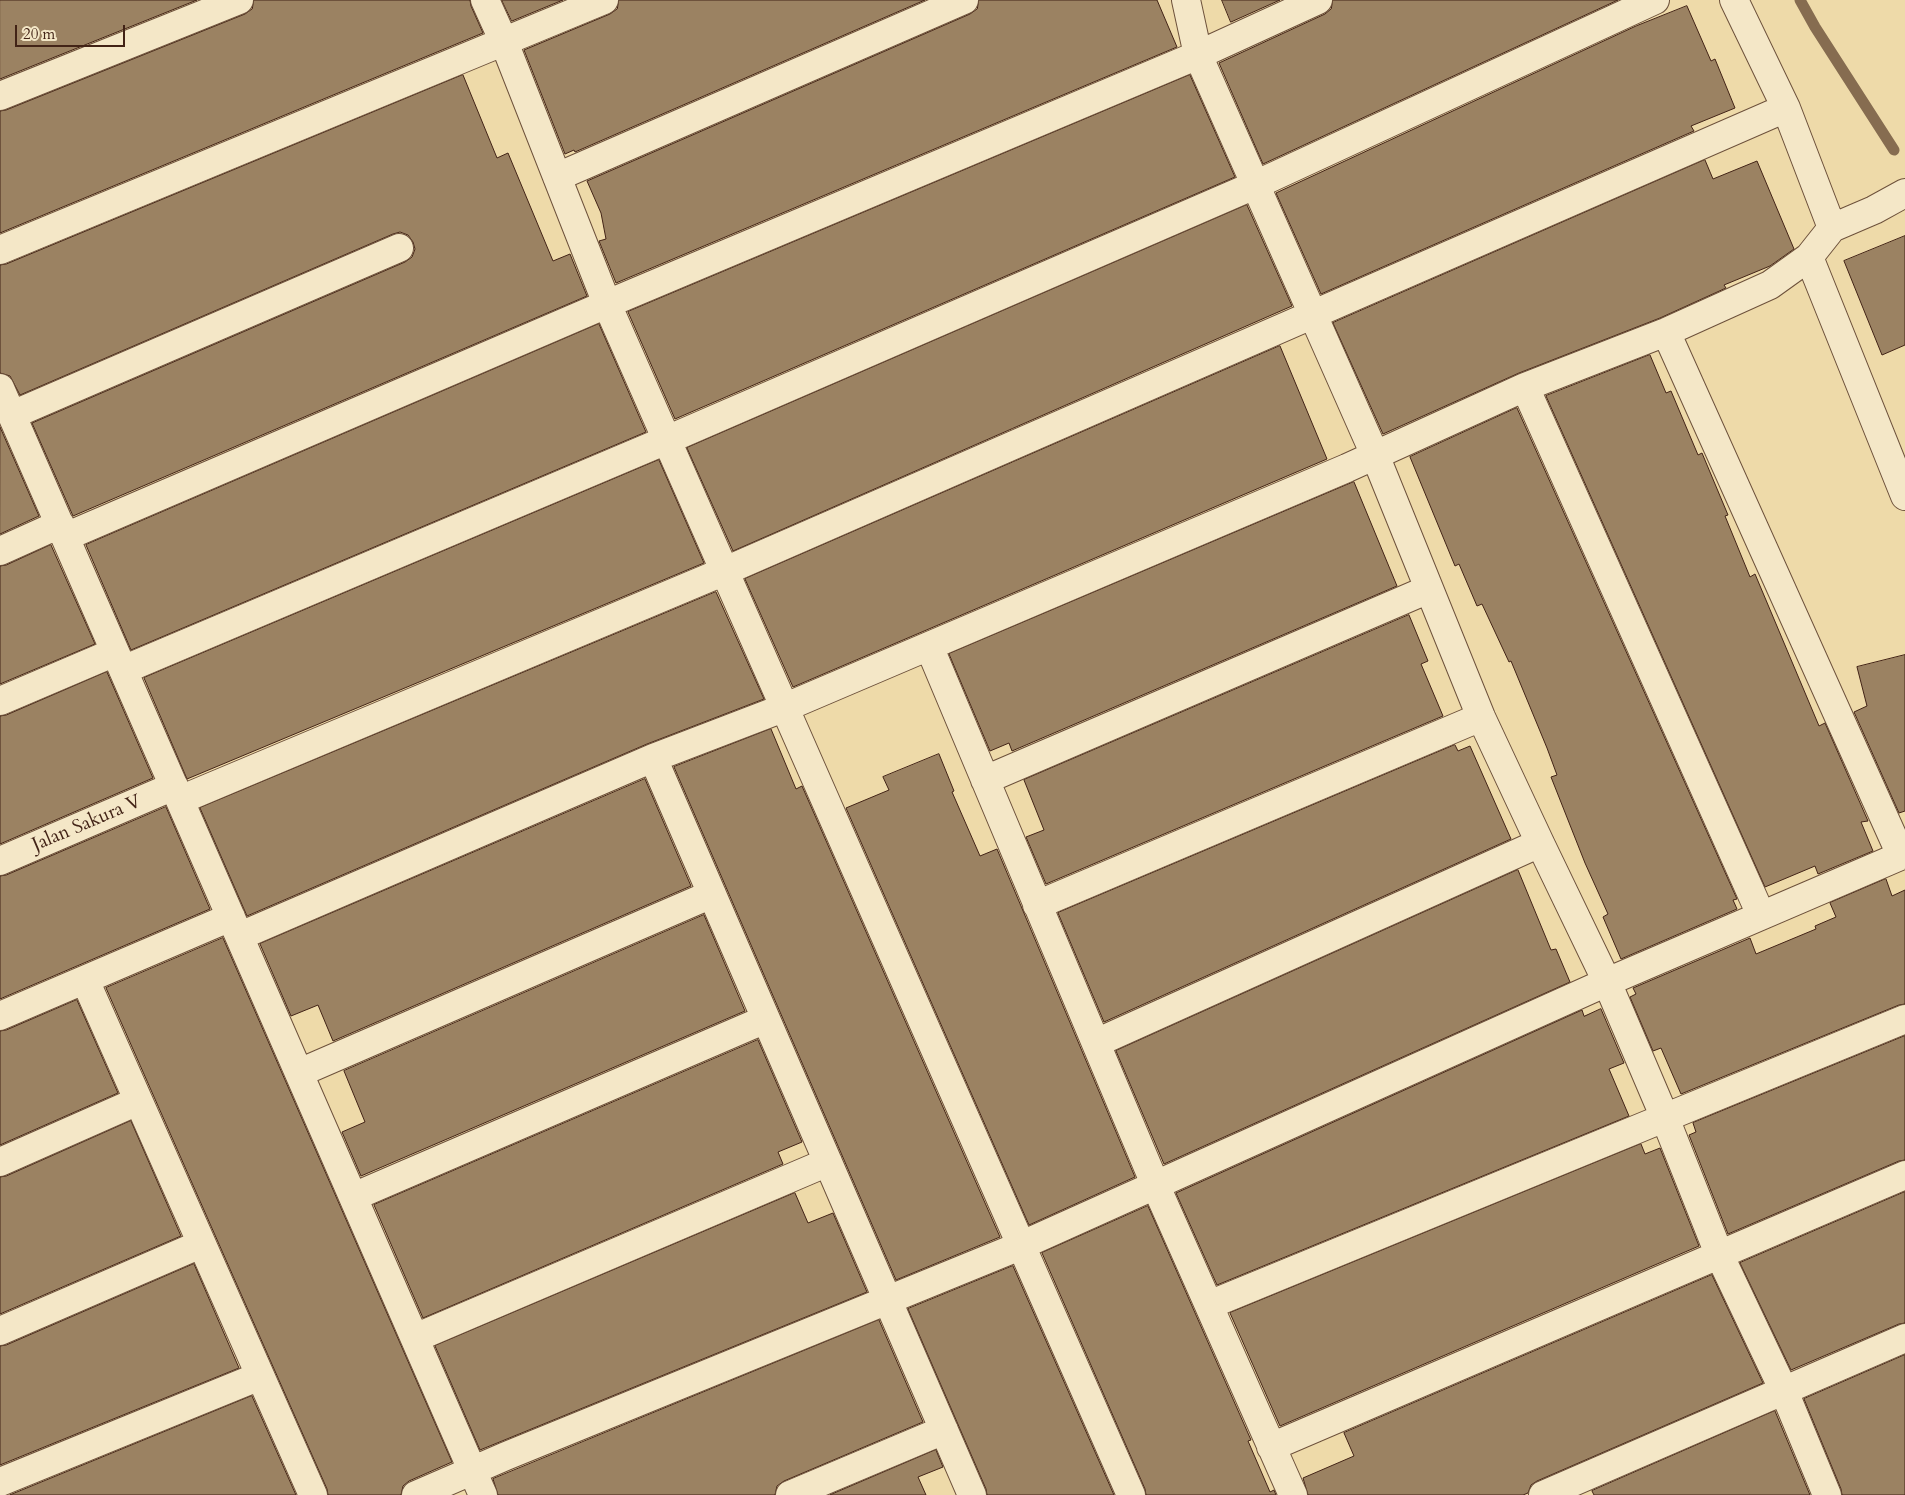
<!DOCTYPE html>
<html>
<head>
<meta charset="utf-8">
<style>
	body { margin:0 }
	#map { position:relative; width:1905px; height:1495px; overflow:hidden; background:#eedaa9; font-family:Cardo,serif }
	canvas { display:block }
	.scale { position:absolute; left:15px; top:25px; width:110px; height:22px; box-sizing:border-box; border:2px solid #422316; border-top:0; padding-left:6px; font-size:15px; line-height:18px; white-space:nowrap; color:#422316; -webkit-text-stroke:4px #f4e7c7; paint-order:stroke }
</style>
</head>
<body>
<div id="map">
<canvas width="1905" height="1495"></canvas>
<div class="scale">20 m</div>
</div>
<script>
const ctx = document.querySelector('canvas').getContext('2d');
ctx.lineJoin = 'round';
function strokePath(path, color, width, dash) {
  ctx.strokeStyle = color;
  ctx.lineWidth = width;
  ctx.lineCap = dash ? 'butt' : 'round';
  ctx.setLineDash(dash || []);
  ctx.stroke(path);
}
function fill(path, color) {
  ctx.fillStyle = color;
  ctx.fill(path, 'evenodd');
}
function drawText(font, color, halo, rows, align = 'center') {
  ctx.font = font + ' Cardo,serif';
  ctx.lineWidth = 4;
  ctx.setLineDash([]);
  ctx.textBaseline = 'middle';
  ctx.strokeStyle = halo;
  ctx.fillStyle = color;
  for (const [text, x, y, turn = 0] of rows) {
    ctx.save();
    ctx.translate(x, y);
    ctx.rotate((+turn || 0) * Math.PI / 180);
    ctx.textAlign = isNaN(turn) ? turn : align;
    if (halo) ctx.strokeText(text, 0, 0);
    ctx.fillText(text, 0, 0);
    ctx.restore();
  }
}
const stream = new Path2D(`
	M1800 0 1815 27 1894 150`);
const building = new Path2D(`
	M0 0H197L0 79Z
	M254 0H470L471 6 483 33 0 233V111L6 110 245 14 252 9Z
	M502 0H563L512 21Z
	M619 0H925L575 152 574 150 565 154 524 50 610 14 617 9Z
	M979 0H1157L1177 47 616 283 599 241 606 239 601 213 587 181 970 14 977 9Z
	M1222 0H1280L1231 22Z
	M1333 0H1618L1263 164 1219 63 1325 14 1331 9Z
	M1687 6 1711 61 1715 59 1735 108 1691 126 1694 131 1321 294 1276 193 1636 26Z
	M463 75 497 158 508 153 553 261 570 254 587 296 73 516 32 423 405 262 412 257 415 249 413 242 408 235 400 232 393 234 20 395 10 376 0 373V265L6 264Z
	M1190 75 1235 177 675 419 628 312Z
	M1705 160 1713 179 1757 161 1794 249 1770 266 1724 285 1726 288 1660 318 1519 373 1383 434 1333 323Z
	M1247 205 1292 306 733 551 687 448Z
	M1905 236V345L1882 355 1844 261Z
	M599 324 646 432 131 650 86 545Z
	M1280 346 1327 459 793 687 745 579Z
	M1650 355 1666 393 1671 391 1698 455 1702 453 1728 515 1725 516 1750 577 1755 574 1819 726 1825 723 1868 821 1861 822 1873 851 1818 874 1815 866 1765 887 1546 396Z
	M1517 408 1737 899 1733 900 1737 909 1621 959 1603 917 1608 914 1585 863 1551 777 1557 775 1547 748 1511 661 1509 662 1482 604 1477 606 1459 564 1455 566 1410 457Z
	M0 427 39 516 0 534Z
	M659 460 704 563 187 779 144 678Z
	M1354 482 1397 586 1012 751 1009 743 990 751 949 654Z
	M51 545 95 644 0 684V566L6 565Z
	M716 592 764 699 647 744 247 916 200 808Z
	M1409 615 1428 661 1421 664 1443 716 1046 884 1026 837 1044 830 1024 780Z
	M1905 655V811L1899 813 1854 712 1867 706 1857 667Z
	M107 672 153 778 0 844V716L6 715Z
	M771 729 796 789 802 786 1000 1237 896 1280 674 767Z
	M1455 745 1458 751 1470 746 1511 839 1104 1022 1058 913Z
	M939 754 954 791 952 792 980 856 997 849 1135 1177 1029 1225 846 808 889 790 883 777Z
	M645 779 691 886 333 1041 318 1005 291 1016 260 944Z
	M166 807 210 909 0 999V876L6 875Z
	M1518 870 1551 950 1556 949 1570 982 1164 1164 1116 1051Z
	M1886 879 1892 896 1905 890V1004L1899 1005 1681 1094 1661 1048 1653 1051 1630 997 1636 994 1633 988 1750 938 1756 954 1816 929 1815 926 1836 917 1830 903Z
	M704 915 745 1011 361 1176 342 1132 365 1122 344 1071Z
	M223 938 452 1462 409 1481 403 1486 401 1495H328L327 1489 106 988Z
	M77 1000 118 1093 0 1145V1031L6 1030Z
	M1601 1009 1624 1063 1609 1069 1629 1116 1217 1285 1176 1193 1582 1010 1584 1016Z
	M1905 1036V1160L1899 1161 1728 1234 1689 1135 1696 1132 1693 1123Z
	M758 1040 802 1142 778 1152 783 1164 423 1318 374 1205Z
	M131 1121 181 1236 0 1314V1177L6 1176Z
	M1641 1144 1645 1154 1660 1148 1699 1246 1280 1426 1230 1313Z
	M1905 1192V1323L1899 1324 1791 1370 1740 1263Z
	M795 1193 808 1223 833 1213 867 1292 480 1450 435 1346Z
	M1148 1206 1251 1440 1248 1441 1270 1492 1274 1490 1276 1495H1146L1145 1489 1042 1253Z
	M194 1264 239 1368 0 1465V1346L6 1345Z
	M1013 1266 1114 1495H987L986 1489 908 1309Z
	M1712 1275 1763 1383 1537 1481 1531 1485 1528 1493 1523 1495H1308L1303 1478 1354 1456 1344 1433Z
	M879 1320 923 1422 784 1481 777 1486 775 1495H498L493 1479Z
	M1905 1355V1495H1842L1841 1489 1804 1399Z
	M252 1396 296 1495H10Z
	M1775 1411 1810 1495H1594L1592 1491Z
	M936 1450 943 1467 918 1477 926 1495H830Z`);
const street = new Path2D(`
	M485 0 504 42 607 304 1131 1495
	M1186 0 1198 55 1375 455 1481 717 1540 843 1607 982 1665 1118 1719 1254 1784 1391 1827 1495
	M1734 0 1786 108 1832 228
	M0 96 239 0
	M557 177 964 0
	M1905 193 1874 210 1832 228 1809 257 1905 496
	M0 250 604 0
	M1666 332 1901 855
	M1525 387 1761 915
	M0 388 483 1495
	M12 415 399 248
	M65 537 607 304 1198 55 1318 0
	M0 551 60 524
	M929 646 1155 1184 1293 1495
	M123 670 676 436 1255 185 1655 0
	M0 701 115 652
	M653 758 972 1495
	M985 780 1429 589
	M180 800 725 571 1786 108
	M0 861 174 786
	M1037 905 1481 717
	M240 936 653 758 786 707 929 646 1347 468 1525 387 1666 332 1770 285 1809 257
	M85 980 313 1495
	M0 1016 231 917
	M1096 1043 1540 843
	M299 1073 712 894
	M0 1162 138 1101
	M353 1197 766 1019
	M1209 1305 1905 1019
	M0 1331 201 1244
	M415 1338 828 1162
	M1271 1447 1905 1175
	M0 1482 260 1376
	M416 1495 506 1456 1020 1246 1607 982 1905 854
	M790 1495 944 1430
	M1543 1495 1905 1338`);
const streetNames = [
	["Jalan Sakura V",87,824,-23]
];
strokePath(stream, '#866c50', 11);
fill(building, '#9b8262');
strokePath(building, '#422316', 1);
strokePath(street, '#6d513b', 30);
strokePath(street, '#f4e7c7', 28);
drawText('19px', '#422316', '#f4e7c7', streetNames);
</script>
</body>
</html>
